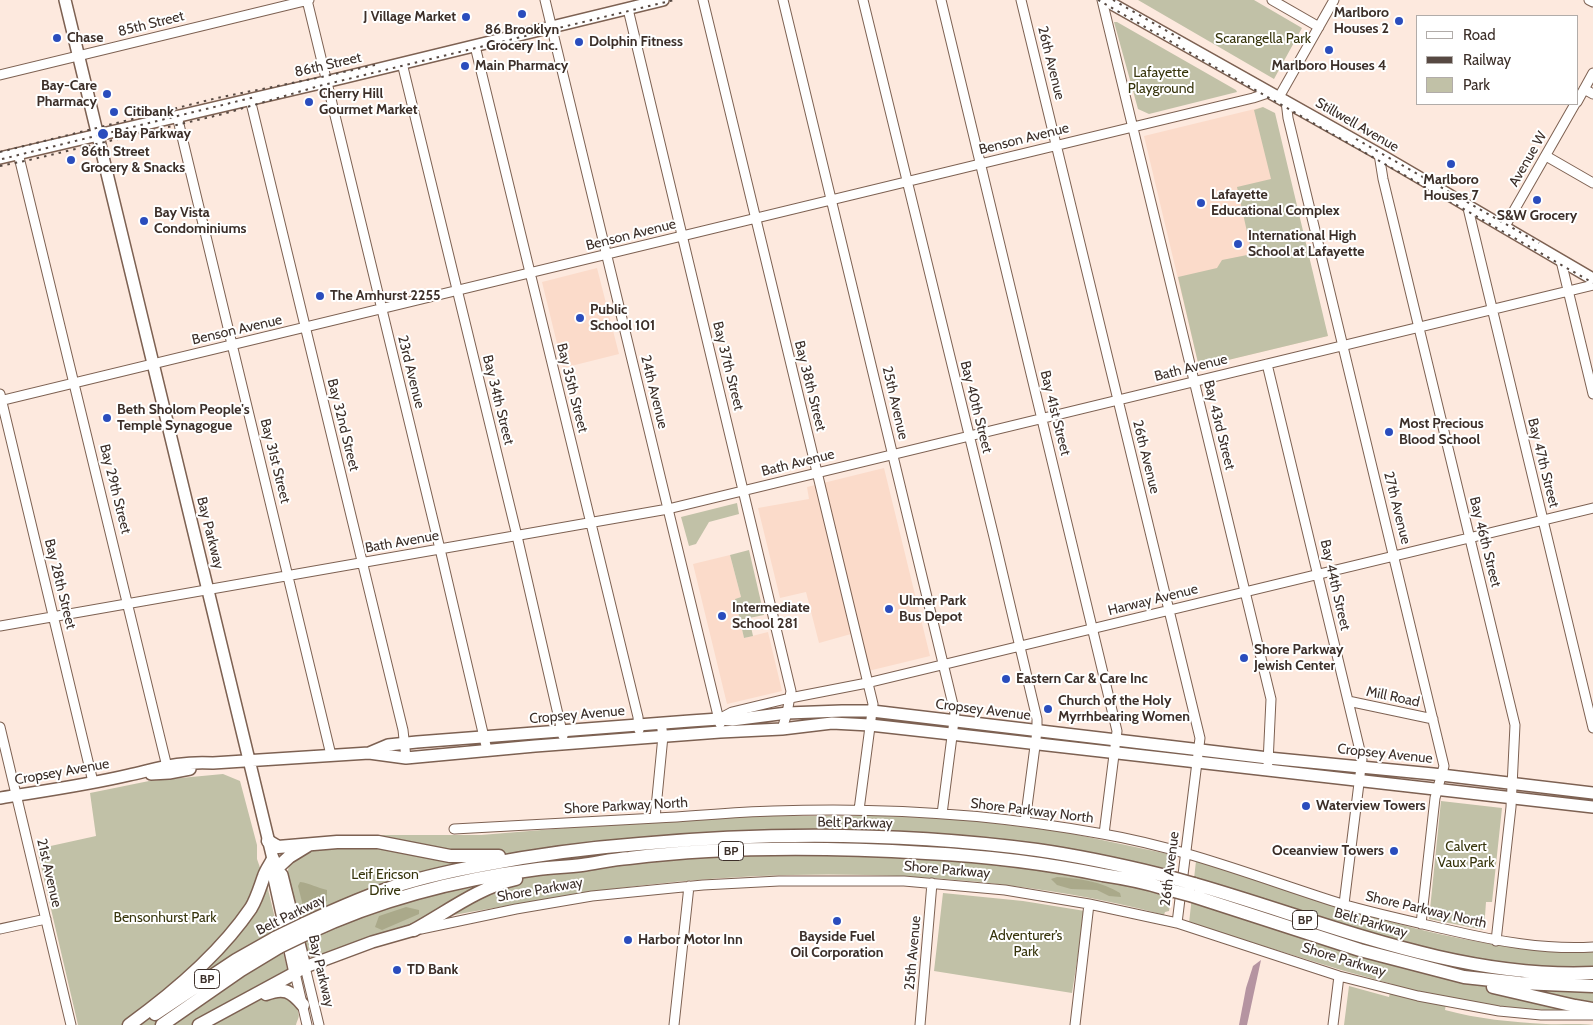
<!DOCTYPE html>
<html>
<head>
<meta charset="utf-8">
<style>
	body { margin:0 }
	#map { position:relative; width:1593px; height:1025px; overflow:hidden; background:#fde9de; font-family:Cabin,sans-serif }
	canvas { display:block }
	.legend { position:absolute; left:1416px; top:15px; width:162px; height:90px; box-sizing:border-box; background:#fff; border:1px solid #b1aca9; margin:0; padding:6px 9px; list-style:none; font-size:15px; color:#3c2f29 }
	.legend li { display:flex; align-items:center; gap:10px; height:25px }
	.legend b { width:25px; border:1px solid #b1aca9 }
</style>
</head>
<body>
<div id="map">
<canvas width="1593" height="1025"></canvas>
<ul class="legend">
<li><b style="height:6px;background:#fff"></b>Road</li>
<li><b style="height:6px;background:#574942"></b>Railway</li>
<li><b style="height:14px;background:#c1c1a7"></b>Park</li>
</ul>
</div>
<script>
const ctx = document.querySelector('canvas').getContext('2d');
ctx.lineJoin = 'round';
function fill(path, color) {
  ctx.fillStyle = color;
  ctx.fill(path, 'evenodd');
}
function strokePath(path, color, width, dash) {
  ctx.strokeStyle = color;
  ctx.lineWidth = width;
  ctx.lineCap = dash ? 'butt' : 'round';
  ctx.setLineDash(dash || []);
  ctx.stroke(path);
}
function drawText(font, color, halo, rows, align = 'center') {
  ctx.font = font + ' Cabin,sans-serif';
  ctx.lineWidth = 4;
  ctx.setLineDash([]);
  ctx.textBaseline = 'middle';
  ctx.strokeStyle = halo;
  ctx.fillStyle = color;
  for (const [text, x, y, turn = 0] of rows) {
    ctx.save();
    ctx.translate(x, y);
    ctx.rotate((+turn || 0) * Math.PI / 180);
    ctx.textAlign = isNaN(turn) ? turn : align;
    if (halo) ctx.strokeText(text, 0, 0);
    ctx.fillText(text, 0, 0);
    ctx.restore();
  }
}
const built = new Path2D(`
	M1263 107 1328 336 1199 367 1144 136Z
	M597 268 619 354 563 368 542 282Z
	M884 468 930 656 860 673 851 634 819 643 806 592 780 598 758 508 809 499 807 487Z
	M730 555 741 597 735 599 744 638 768 632 782 691 727 704 693 564Z`);
const green = new Path2D(`
	M1138 0H1254L1302 28 1274 79Z
	M1114 22H1117L1236 90 1237 92 1149 114 1138 109Z
	M1263 107 1275 113 1328 336 1199 367 1178 277 1217 268 1222 260 1252 254 1237 187 1271 179 1254 110Z
	M737 503 739 514 709 522 696 544 689 546 681 517Z
	M749 550 764 615 749 618 753 636 744 638 735 599 741 597 730 555Z
	M223 774 240 781 257 845V859L266 885H267L296 1006 297 1007C300 1019 299 1015 296 1025H78L37 849 96 836 90 793 149 781Z
	M1441 801 1502 808 1492 902H1486L1484 930 1429 919Z
	M756 816H883L959 819 1064 832 1173 855 1168 896 1171 897 1169 911 1165 912 1164 915C1103 898 1042 889 980 882 830 867 679 875 530 902 490 909 450 914 411 925 377 934 344 946 312 958L309 955 287 877 289 864 312 850 344 846 381 835H481L614 824Z
	M1196 861H1200C1328 903 1457 953 1593 952V1011L1591 1012C1543 1011 1495 1007 1447 998L1445 1010C1477 1019 1512 1022 1546 1024 1561 1025 1578 1023 1593 1025H1344L1349 986 1389 997 1392 984 1341 970 1189 923Z
	M943 893 1023 901 1085 911 1072 993 934 971Z`);
const forest = new Path2D(`
	M1057 877C1077 878 1103 882 1120 893L1121 897 1109 896 1097 890 1071 889 1057 885 1051 879Z
	M300 882C310 883 317 888 327 890V901L306 911 304 910 298 886Z
	M406 907 419 910V914L382 930 375 927 379 916Z`);
const water = new Path2D(`
	M1261 960 1247 1025H1239L1246 988 1253 966Z`);
const minor = new Path2D(`
	M307 0 440 549 487 750
	M545 0 720 724
	M703 0 873 704 859 810
	M783 0 955 713 942 814
	M863 0 994 537 1037 719V731L1025 822
	M941 0 1117 731 1104 834
	M1021 0 1200 738 1177 923
	M1102 0 1271 699 1268 763
	M1272 0 1319 27
	M1589 0 1593 2
	M628 9 791 691 787 713 782 729
	M475 46 638 717 639 730
	M402 63 517 536 563 736
	M0 75 309 0
	M1584 89 1593 94
	M1279 97 1334 0
	M250 99 403 730 406 758
	M1286 101 1288 118 1444 766 1435 798 1421 924
	M1577 102 1593 73
	M177 116 331 755
	M18 153 168 771
	M1379 154 1383 179 1515 725 1511 807 1496 941
	M1546 156 1593 183
	M1467 204 1593 728
	M1504 228 1575 104
	M1561 261 1593 394
	M1267 364 1362 759 1344 904
	M0 394 93 782
	M0 401 1253 98 1268 93
	M0 626 668 509 1593 285
	M1348 701 1433 719
	M719 719 732 712 790 698 867 683 1593 508
	M0 727 71 1025
	M655 818 663 736 661 723
	M454 829C522 825 590 822 657 818 696 816 734 812 773 811 883 807 995 814 1103 834 1185 848 1263 879 1342 904 1377 914 1414 922 1449 930 1496 941 1545 950 1593 947
	M0 929 46 919
	M421 929 516 909 592 896 703 885 779 881H904L1005 890 1089 904 1177 923 1339 976 1418 996 1499 1011 1541 1015H1593
	M305 967 319 1025
	M295 973 307 1025
	M674 1025 689 886
	M920 1025 932 883
	M1075 1025 1089 904
	M1333 1025 1339 976`);
const major = new Path2D(`
	M65 0 273 859 276 869 282 875 305 967
	M1105 0 1379 154 1593 279
	M0 158 342 78 663 0
	M369 753 388 745 417 742 690 721 719 719 732 720 787 713 842 711H872L1268 758 1433 774 1593 793
	M151 774 169 773 190 769
	M0 798C43 791 87 785 129 775 160 768 180 761 213 763L369 753 406 758 535 746 720 732 782 729 832 723 870 725 942 733 1593 807
	M276 869 274 878 295 973 305 967 372 942 414 930`);
const highway = new Path2D(`
	M268 841 278 847 337 842H378L450 856H499
	M276 869 289 857 307 846
	M1194 884C1324 921 1454 979 1593 973
	M1193 896 1360 950 1464 977 1520 983 1593 986
	M304 924C336 909 368 895 402 884 428 876 456 870 483 865 535 855 586 848 639 844 770 832 907 833 1037 850 1079 856 1121 865 1162 875
	M414 930C447 912 479 887 516 879
	M308 933C380 899 459 879 538 869 553 867 567 867 582 865 597 863 613 859 629 858 727 846 827 847 926 853 986 856 1045 863 1103 875 1123 878 1144 882 1163 888
	M1493 987 1575 1006 1593 1009
	M266 994C284 987 291 991 303 1005
	M155 1014 236 960 275 938
	M129 1025C172 994 221 952 251 908 257 898 260 887 264 876 266 870 270 865 273 859
	M162 1025 241 970 279 947
	M199 1025 295 973`);
const rail = new Path2D(`
	M1098 0 1593 283
	M1113 0 1181 39
	M1356 139 1539 243
	M0 152 217 98 317 78 375 65
	M2 159 255 97
	M0 166 25 161 223 114 319 86 674 0`);
const highwayBridge = new Path2D(`
	M1162 875 1194 884
	M1163 888 1193 896
	M275 938 304 924
	M279 947 308 933`);
const markers = [
	[522,14,5,"#2a4dbd"],
	[466,17,5,"#2a4dbd"],
	[1399,21,5,"#2a4dbd"],
	[57,38,5,"#2a4dbd"],
	[579,42,5,"#2a4dbd"],
	[1329,50,5,"#2a4dbd"],
	[465,66,5,"#2a4dbd"],
	[107,94,5,"#2a4dbd"],
	[309,102,5,"#2a4dbd"],
	[114,112,5,"#2a4dbd"],
	[103,134,6,"#2a4dbd"],
	[71,160,5,"#2a4dbd"],
	[1451,164,5,"#2a4dbd"],
	[1537,200,5,"#2a4dbd"],
	[1201,203,5,"#2a4dbd"],
	[144,221,5,"#2a4dbd"],
	[1238,244,5,"#2a4dbd"],
	[320,296,5,"#2a4dbd"],
	[580,318,5,"#2a4dbd"],
	[107,418,5,"#2a4dbd"],
	[1389,432,5,"#2a4dbd"],
	[889,609,5,"#2a4dbd"],
	[722,616,5,"#2a4dbd"],
	[1244,658,5,"#2a4dbd"],
	[1006,679,5,"#2a4dbd"],
	[1048,709,5,"#2a4dbd"],
	[1306,806,5,"#2a4dbd"],
	[1394,851,5,"#2a4dbd"],
	[837,921,5,"#2a4dbd"],
	[628,940,5,"#2a4dbd"],
	[397,970,5,"#2a4dbd"]
];
const shields = [
	[731,851,25],
	[1305,920,25],
	[207,979,25]
];
const shieldNames = [
	["BP",731,851],
	["BP",1305,920],
	["BP",207,979]
];
const poiNames = [
	["Marlboro",1389,13,"right"],
	["Houses 2",1389,29,"right"],
	["J Village Market",456,17,"right"],
	["86 Brooklyn",522,30,"center"],
	["Grocery Inc.",522,46,"center"],
	["Chase",67,38],
	["Dolphin Fitness",589,42],
	["Main Pharmacy",475,66],
	["Marlboro Houses 4",1329,66,"center"],
	["Bay-Care",97,86,"right"],
	["Pharmacy",97,102,"right"],
	["Cherry Hill",319,94],
	["Gourmet Market",319,110],
	["Citibank",124,112],
	["Bay Parkway",114,134],
	["86th Street",81,152],
	["Grocery & Snacks",81,168],
	["Marlboro",1451,180,"center"],
	["Houses 7",1451,196,"center"],
	["Lafayette",1211,195],
	["Educational Complex",1211,211],
	["Bay Vista",154,213],
	["Condominiums",154,229],
	["S&W Grocery",1537,216,"center"],
	["International High",1248,236],
	["School at Lafayette",1248,252],
	["The Amhurst 2255",330,296],
	["Public",590,310],
	["School 101",590,326],
	["Beth Sholom People's",117,410],
	["Temple Synagogue",117,426],
	["Most Precious",1399,424],
	["Blood School",1399,440],
	["Ulmer Park",899,601],
	["Bus Depot",899,617],
	["Intermediate",732,608],
	["School 281",732,624],
	["Shore Parkway",1254,650],
	["Jewish Center",1254,666],
	["Eastern Car & Care Inc",1016,679],
	["Church of the Holy",1058,701],
	["Myrrhbearing Women",1058,717],
	["Waterview Towers",1316,806],
	["Oceanview Towers",1384,851,"right"],
	["Bayside Fuel",837,937,"center"],
	["Oil Corporation",837,953,"center"],
	["Harbor Motor Inn",638,940],
	["TD Bank",407,970]
];
const streetNames = [
	["85th Street",151,24,-14],
	["26th Avenue",1051,63,76],
	["86th Street",328,65,-13],
	["Stillwell Avenue",1357,125,30],
	["Benson Avenue",1024,139,-14],
	["Avenue W",1528,159,-60],
	["Benson Avenue",631,235,-14],
	["Benson Avenue",237,330,-13],
	["Bay 37th Street",728,366,76],
	["Bath Avenue",1191,368,-14],
	["23rd Avenue",411,372,76],
	["Bay 38th Street",810,386,76],
	["Bay 35th Street",572,388,76],
	["24th Avenue",654,392,76],
	["Bay 34th Street",498,400,76],
	["25th Avenue",895,403,77],
	["Bay 40th Street",976,407,76],
	["Bay 41st Street",1055,413,76],
	["Bay 32nd Street",343,425,76],
	["Bay 43rd Street",1219,425,76],
	["26th Avenue",1146,457,76],
	["Bay 31st Street",275,461,76],
	["Bath Avenue",798,463,-14],
	["Bay 47th Street",1543,463,76],
	["Bay 29th Street",115,489,76],
	["27th Avenue",1397,508,76],
	["Bay Parkway",210,533,76],
	["Bath Avenue",402,542,-10],
	["Bay 46th Street",1485,542,76],
	["Bay 28th Street",60,584,76],
	["Bay 44th Street",1335,585,77],
	["Harway Avenue",1153,600,-14],
	["Mill Road",1393,697,12],
	["Cropsey Avenue",983,710,7],
	["Cropsey Avenue",577,715,-5],
	["Cropsey Avenue",1385,754,6],
	["Cropsey Avenue",62,772,-10],
	["Shore Parkway North",626,806,-3],
	["Shore Parkway North",1032,811,7],
	["Belt Parkway",855,823,1],
	["26th Avenue",1170,869,-83],
	["Shore Parkway",947,870,5],
	["21st Avenue",49,873,77],
	["Shore Parkway",540,890,-10],
	["Shore Parkway North",1426,910,13],
	["Belt Parkway",291,915,-26],
	["Belt Parkway",1371,923,16],
	["25th Avenue",913,953,-85],
	["Shore Parkway",1344,960,17],
	["Bay Parkway",321,971,77]
];
const parkNames = [
	["Scarangella Park",1263,39],
	["Lafayette",1161,73],
	["Playground",1161,89],
	["Calvert",1466,847],
	["Vaux Park",1466,863],
	["Leif Ericson",385,875],
	["Drive",385,891],
	["Bensonhurst Park",165,918],
	["Adventurer’s",1026,936],
	["Park",1026,952]
];
fill(built, '#fbdbca');
fill(green, '#c1c1a7');
fill(forest, '#aaa98a');
fill(water, '#b594a1');
strokePath(minor, '#7d6152', 11);
strokePath(major, '#7d6152', 14);
strokePath(highway, '#7d6152', 15);
strokePath(minor, '#fff', 9);
strokePath(major, '#fff', 11);
strokePath(highway, '#fff', 12);
strokePath(rail, '#574942', 2, [2.5, 5]);
strokePath(highwayBridge, '#7d6152', 15, []);
strokePath(highwayBridge, '#fff', 12);
for (const [x, y, r, color] of markers) {
  const dot = new Path2D();
  dot.arc(x, y, r, 0, 2 * Math.PI);
  ctx.fillStyle = color;
  ctx.fill(dot);
  strokePath(dot, '#fff', 2);
}
for (const [x, y, w] of shields) {
  const box = new Path2D();
  box.roundRect(x - w / 2, y - 9.5, w, 19, 4);
  ctx.fillStyle = '#fff';
  ctx.fill(box);
  strokePath(box, '#3c2f29', 1);
}
drawText('bold 12px', '#3c2f29', null, shieldNames);
drawText('bold 14px', '#3c2f29', '#fff', poiNames, 'left');
drawText('14px', '#3c2f29', '#fff', streetNames);
drawText('14px', '#36340b', '#fff', parkNames);
</script>
</body>
</html>
